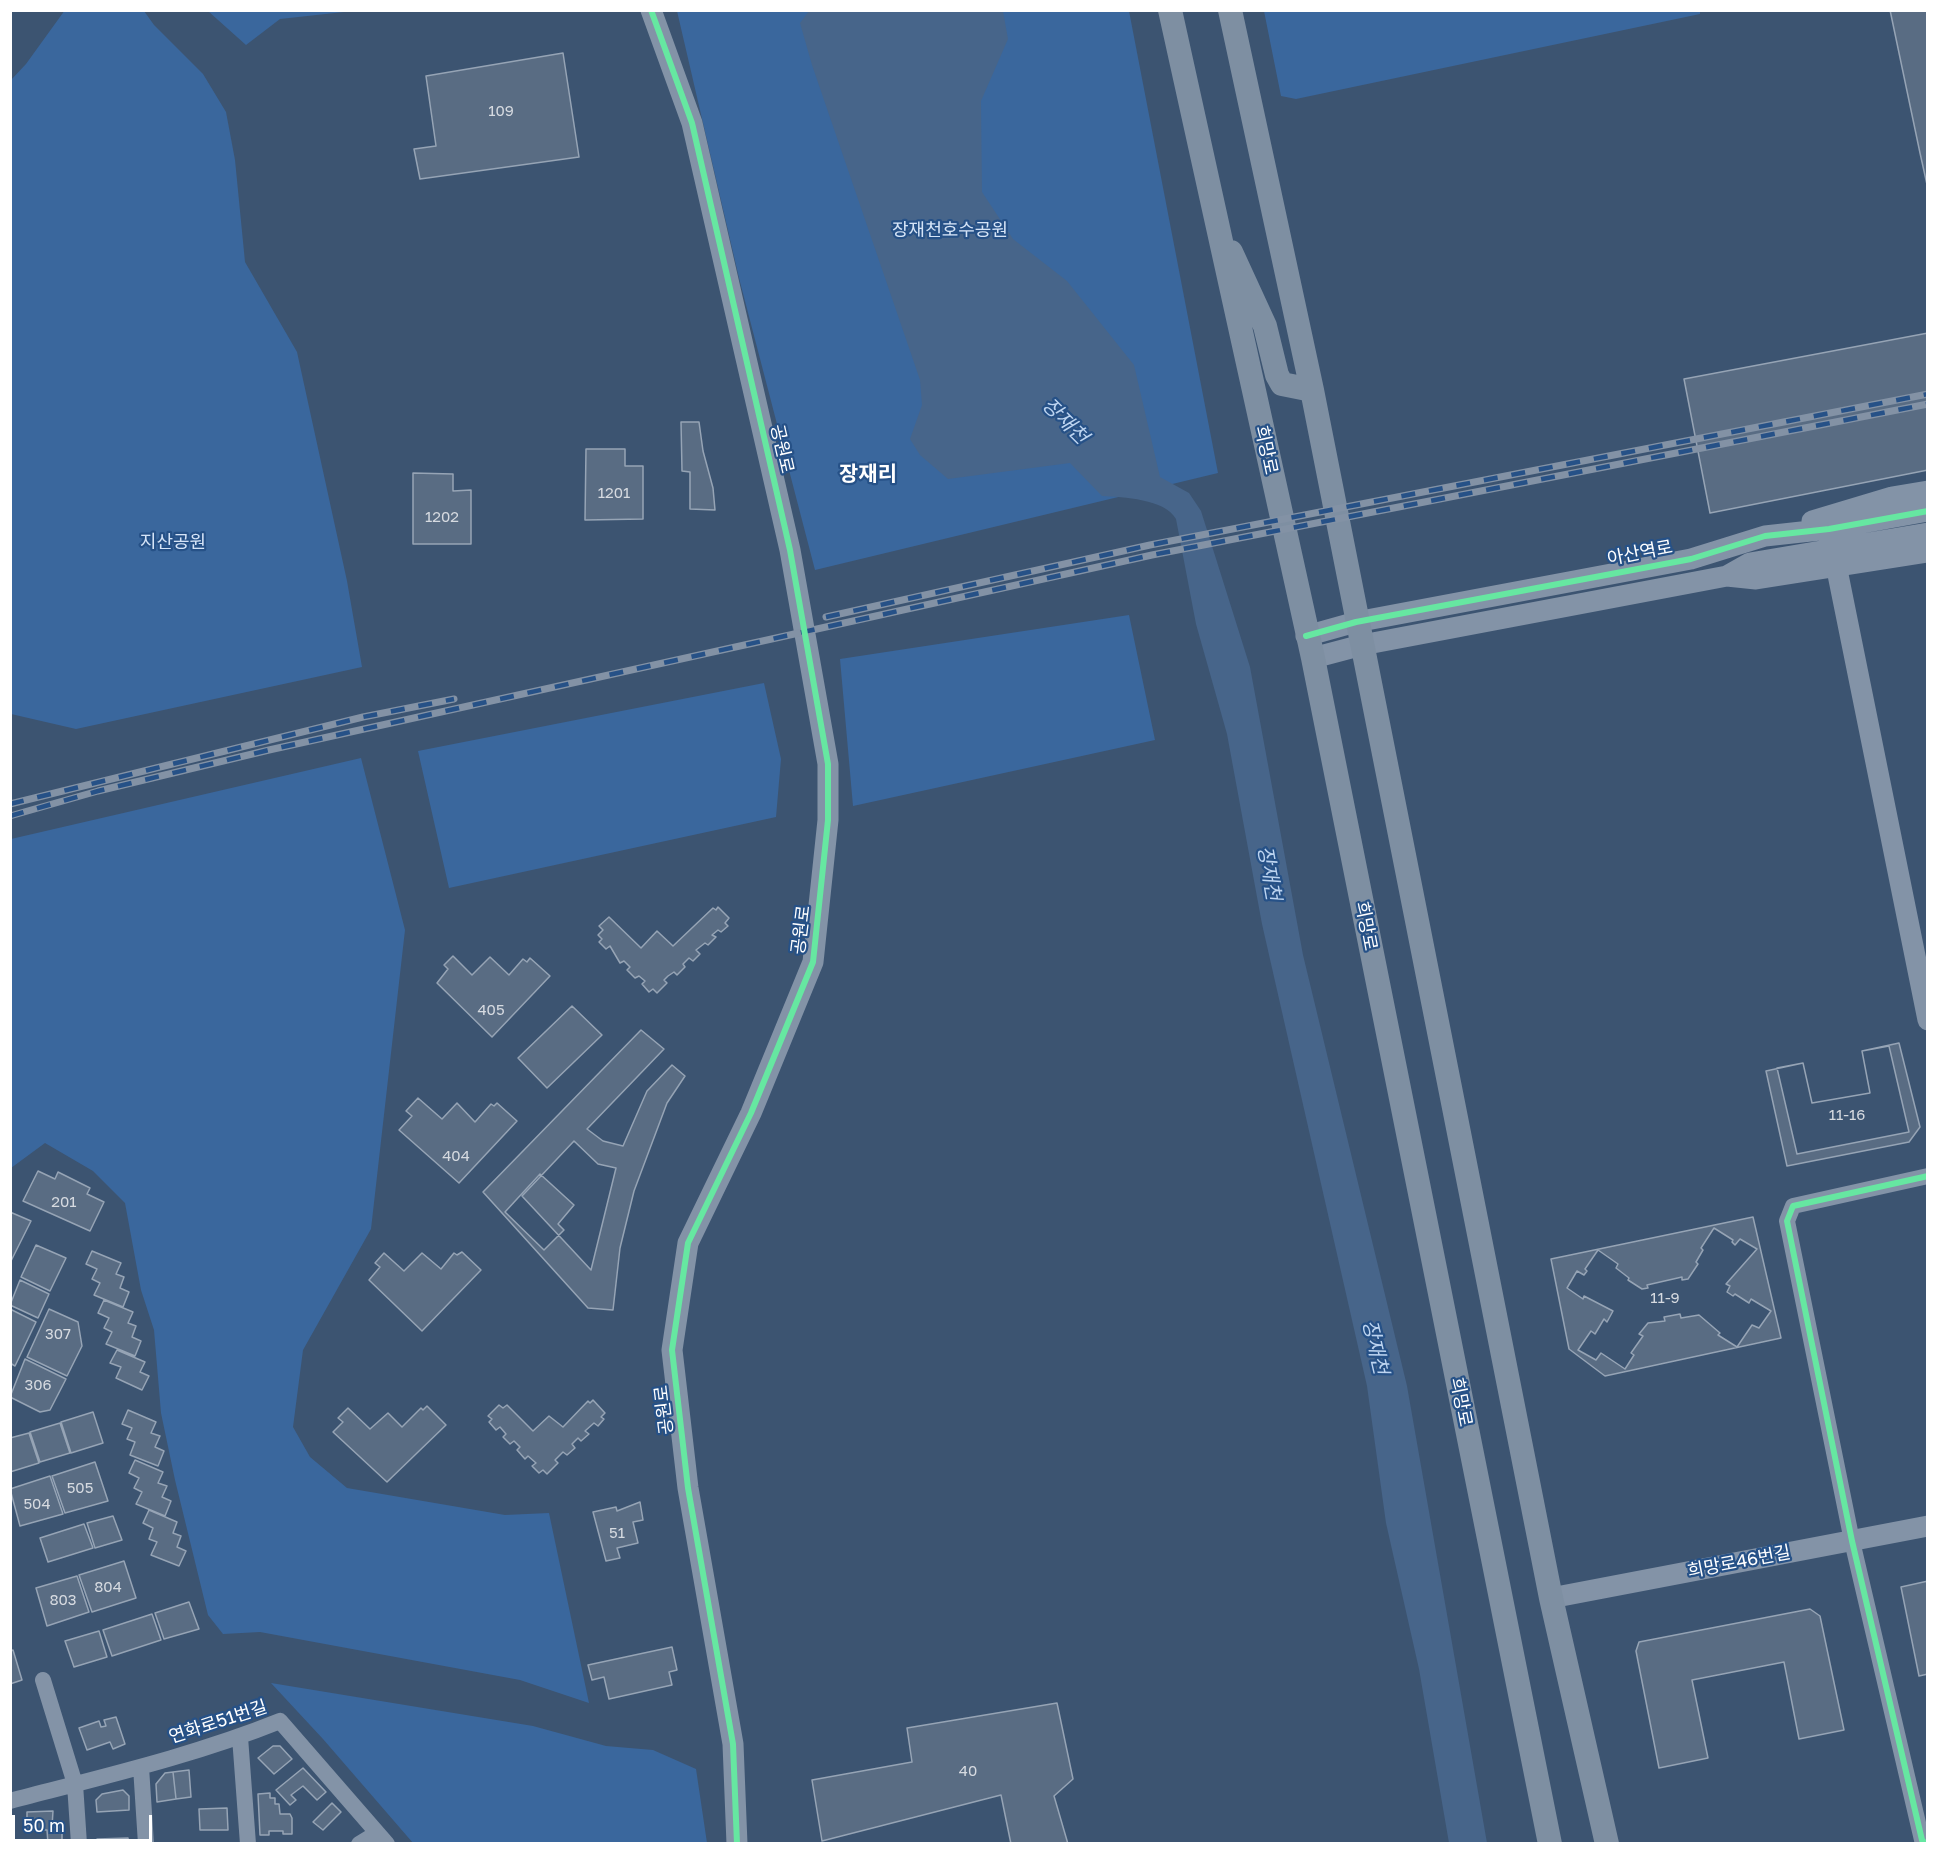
<!DOCTYPE html>
<html>
<head>
<meta charset="utf-8">
<style>
	body { margin:0 }
	#map { position:relative; width:1938px; height:1854px; overflow:hidden; background:#3c5471; font-family:"Golos Text",sans-serif }
	canvas { display:block }
	.frame { position:absolute; inset:0; border:12px solid #fff; pointer-events:none }
	.scale { position:absolute; left:12px; top:1815px; width:140px; height:27px; box-sizing:border-box; border:3px solid #fff; border-top:0; padding-left:8px; font-size:18px; line-height:21px; white-space:nowrap; color:#fff; -webkit-text-stroke:4px #265187; paint-order:stroke }
</style>
</head>
<body>
<div id="map">
<canvas width="1938" height="1854"></canvas>
<div class="frame"></div>
<div class="scale">50 m</div>
</div>
<script>
const ctx = document.querySelector('canvas').getContext('2d');
ctx.lineJoin = 'round';
function fill(path, color) {
  ctx.fillStyle = color;
  ctx.fill(path, 'evenodd');
}
function strokePath(path, color, width, dash) {
  ctx.strokeStyle = color;
  ctx.lineWidth = width;
  ctx.lineCap = dash ? 'butt' : 'round';
  ctx.setLineDash(dash || []);
  ctx.stroke(path);
}
function drawText(font, color, halo, rows, align = 'center') {
  ctx.font = font + ' "Golos Text","Noto Sans KR",sans-serif';
  ctx.lineWidth = 4.5;
  ctx.setLineDash([]);
  ctx.textBaseline = 'middle';
  ctx.strokeStyle = halo;
  ctx.fillStyle = color;
  for (const [text, x, y, turn = 0] of rows) {
    ctx.save();
    ctx.translate(x, y);
    ctx.rotate((+turn || 0) * Math.PI / 180);
    ctx.textAlign = isNaN(turn) ? turn : align;
    if (halo) ctx.strokeText(text, 0, 0);
    ctx.fillText(text, 0, 0);
    ctx.restore();
  }
}
const green = new Path2D(`
	M65 10 144 11 154 25 203 74 226 112 235 160 245 262 297 352 347 581 362 667 76 729 11 714V80L26 64Z
	M208 11H353L280 19 246 45Z
	M677 11H1129L1218 473 815 570 739 278Z
	M1700 11V14L1296 99 1281 96 1264 11Z
	M1129 615 1155 740 853 806 840 659Z
	M764 683 781 759 776 817 449 888 418 751Z
	M361 758 405 930 371 1229 303 1350 293 1427 310 1457 347 1488 505 1515 549 1513 589 1703 520 1680 260 1632 223 1634 208 1615 175 1480 161 1413 154 1330 141 1290 125 1203 93 1171 45 1143 11 1168V839Z
	M271 1683 533 1726 606 1746 653 1750 696 1769 707 1843H413L323 1739Z`);
const water = new Path2D(`
	M809 11H1003L1008 39 981 101 982 192 1013 239 1067 281 1134 365 1160 477 1189 493 1201 511 1250 667 1303 955 1407 1386 1487 1843H1449L1419 1669 1386 1523 1367 1386 1262 924 1227 734 1196 624 1176 519C1165 499 1123 497 1102 496L1070 463 948 479 920 455 910 439 922 405 920 380 812 65 800 23Z`);
const building = new Path2D(`
	M1890 10H1928V189L1920 153Z
	M563 53 579 157 420 179 414 149 436 146 426 76Z
	M1928 333V470L1710 513 1684 379Z
	M681 422H699L703 451 713 488 715 510 690 509V472L682 471Z
	M586 449H625V466H643V519L585 520Z
	M413 473 453 474V491L471 490V544H413Z
	M718 907 729 918 725 923 728 926 721 932 718 930 712 935 716 937 708 945 705 943 696 950 700 954 693 961 689 958 683 964 685 967 677 975 674 972 668 976 664 980 667 983 657 993 653 989 649 992 642 984 645 981 639 976 635 978 627 970 630 967 624 961 620 963 610 946 606 949 599 942 602 939 598 935 603 930 599 926 609 917 641 948 657 931 673 946 713 908 716 910Z
	M453 956 472 975 490 957 509 975 523 959 527 962 530 958 550 976 492 1037 437 983 448 969 444 965Z
	M572 1006 602 1035 547 1088 518 1058Z
	M641 1030 664 1049 587 1129 603 1141 623 1146 647 1091 672 1065 685 1076 667 1103 634 1191 620 1248 613 1310 588 1308 483 1192ZM574 1141 598 1164 616 1168 591 1270 522 1196Z
	M1899 1043 1920 1127 1909 1142 1787 1166 1766 1071 1803 1063 1812 1103 1870 1093 1862 1051Z
	M1889 1046 1909 1132 1797 1154 1777 1068 1803 1063 1812 1103 1870 1093 1862 1051Z
	M418 1098 442 1119 457 1103 475 1122 491 1104 494 1106 497 1103 517 1121 459 1183 399 1130 412 1116 406 1111Z
	M38 1171 55 1179 58 1172 90 1188 87 1194 104 1202 90 1231 23 1201Z
	M540 1174 574 1205 558 1224 564 1230 544 1250 505 1212Z
	M10 1212 31 1221 10 1263Z
	M1753 1217 1781 1338 1605 1376 1569 1349 1551 1259Z
	M1714 1228 1733 1240 1732 1242 1735 1245 1740 1239 1757 1249 1726 1284 1730 1286 1727 1292 1733 1296 1735 1294 1749 1303 1751 1299 1771 1311 1759 1328 1752 1325 1737 1347 1718 1335 1720 1333 1699 1315 1681 1318 1680 1314 1664 1317 1665 1321 1648 1323 1639 1334 1643 1336 1631 1353 1634 1355 1625 1369 1601 1353 1596 1360 1578 1350 1591 1331 1595 1334 1604 1319 1607 1322 1613 1311 1584 1296 1583 1299 1567 1288 1577 1271 1584 1275 1587 1271 1585 1269 1598 1250 1618 1264 1616 1268 1629 1278 1628 1280 1642 1289 1648 1288 1647 1285 1682 1277V1280L1688 1279 1698 1264 1696 1262 1703 1250 1701 1248Z
	M36 1245 66 1258 50 1291 21 1277Z
	M92 1251 121 1263 116 1274 124 1277 120 1288 129 1292 123 1307 94 1295 100 1283 92 1279 97 1269 86 1264Z
	M462 1252 481 1270 422 1331 369 1280 380 1267 375 1263 384 1253 404 1271 422 1253 441 1269 454 1253 457 1255Z
	M20 1280 49 1294 38 1318 10 1305Z
	M104 1300 133 1312 128 1323 136 1326 132 1337 141 1341 135 1356 106 1344 112 1332 104 1328 109 1318 98 1313Z
	M10 1309 36 1322 15 1366 10 1363Z
	M49 1309 78 1322 82 1346 67 1376 27 1357Z
	M117 1350 145 1362 140 1372 149 1376 142 1390 116 1378 121 1367 110 1363Z
	M25 1359 66 1379 50 1410 40 1412 10 1397Z
	M593 1400 605 1413 601 1417 604 1419 598 1426 594 1423 585 1431 589 1434 581 1441 578 1438 572 1444 575 1448 567 1455 563 1452 555 1460 558 1463 547 1474 543 1470 539 1473 532 1466 536 1463 528 1456 525 1459 517 1450 520 1447 514 1441 510 1444 503 1437 506 1434 500 1427 496 1430 489 1422 492 1419 488 1416 499 1405 503 1408 507 1405 533 1431 549 1416 563 1427 588 1401 590 1403Z
	M427 1406 446 1425 387 1482 333 1432 343 1422 338 1418 348 1408 370 1429 388 1413 402 1427 421 1408 423 1410Z
	M128 1410 156 1422 151 1433 160 1436 155 1447 164 1451 158 1466 130 1455 135 1442 127 1439 132 1428 122 1424Z
	M93 1412 103 1443 71 1453 61 1422Z
	M60 1423 70 1453 40 1462 30 1432Z
	M29 1433 39 1463 10 1472V1438Z
	M135 1460 163 1472 158 1483 167 1486 162 1497 171 1501 165 1516 136 1504 142 1492 134 1488 139 1478 129 1473Z
	M95 1462 108 1501 65 1513 52 1476Z
	M50 1476 63 1514 20 1526 10 1489Z
	M640 1502 643 1520 633 1522 638 1543 617 1548 620 1558 606 1561 593 1512 616 1507 617 1511Z
	M149 1510 177 1522 173 1533 181 1536 177 1547 186 1551 179 1566 151 1555 157 1542 149 1539 153 1528 143 1523Z
	M113 1516 122 1540 95 1548 87 1523Z
	M84 1524 93 1548 48 1562 40 1538Z
	M124 1561 136 1598 92 1612 79 1575Z
	M77 1576 89 1612 47 1626 36 1588Z
	M1928 1581V1674L1919 1676 1901 1587Z
	M189 1602 199 1629 164 1639 155 1613Z
	M1810 1609 1820 1616 1844 1730 1799 1739 1784 1662 1692 1680 1708 1758 1659 1768 1636 1651 1639 1642Z
	M152 1614 161 1640 112 1656 103 1630Z
	M99 1631 107 1657 74 1667 65 1641Z
	M672 1647 677 1670 669 1672 672 1685 609 1699 604 1677 592 1680 588 1665Z
	M13 1650 22 1680 10 1684V1651Z
	M1057 1703 1073 1779 1054 1796 1068 1844H1011L1001 1795 822 1841 812 1780 912 1762 907 1728Z
	M116 1717 125 1744 113 1749 110 1742 87 1750 79 1728 99 1721 101 1727 106 1726 104 1720Z
	M273 1746H280L292 1759 274 1774 258 1758Z
	M303 1768 326 1792 317 1800 303 1786 291 1795 296 1800 290 1805 276 1790Z
	M189 1770 191 1797 176 1799 173 1772Z
	M173 1772 176 1799 157 1802 156 1784 165 1773Z
	M123 1790 129 1796V1810L97 1812 96 1800 102 1794Z
	M270 1793V1798H275V1804H279L280 1814H290L292 1818V1834H283V1831H269V1835H260L258 1794Z
	M332 1803 341 1812 323 1830 313 1822Z
	M227 1808 228 1830H200L199 1809Z
	M53 1811 52 1827H62V1844H48L47 1830H27V1812Z
	M128 1838 129 1844H97V1839Z`);
const minor = new Path2D(`
	M43 1680 75 1784 79 1844
	M240 1737 248 1844
	M141 1767 146 1844
	M10 1801C101 1777 193 1756 280 1721L387 1844
	M359 1844 377 1833
	M1926 1844 1922 1840 1852 1541 1787 1221 1793 1206 1928 1176`);
const tertiary = new Path2D(`
	M651 10 692 123 790 550 828 764V820L813 962 751 1113 688 1243 672 1350 688 1488 733 1744 737 1844
	M1812 521 1892 497 1928 491
	M1830 535 1928 1020
	M1727 576 1756 579 1928 552
	M1306 636 1356 622 1691 559 1765 536 1829 529 1928 511
	M1313 658 1362 645 1727 576 1750 563 1928 533
	M1551 1598 1928 1526`);
const secondary = new Path2D(`
	M1170 10 1313 658 1550 1844
	M1230 10 1312 390 1551 1598 1607 1844
	M1231 252 1265 326 1277 375 1282 384 1312 390`);
const rail = new Path2D(`
	M826 617 1150 545 1928 394
	M10 804 363 717 454 699
	M10 816 98 791 269 750 1152 555 1928 404`);
const cycleway = new Path2D(`
	M651 10 692 123 790 550 828 764V820L813 962 751 1113 688 1243 672 1350 688 1488 733 1744 737 1844
	M1306 636 1356 622 1691 559 1765 536 1829 529 1928 511
	M1926 1844 1922 1840 1852 1541 1787 1221 1793 1206 1928 1176`);
const numberNames = [
	["109",501,111],
	["1201",614,493],
	["1202",442,517],
	["405",491,1010],
	["11-16",1847,1115],
	["404",456,1156],
	["201",64,1202],
	["11-9",1665,1298],
	["307",58,1334],
	["306",38,1385],
	["505",80,1488],
	["504",37,1504],
	["51",617,1533],
	["804",108,1587],
	["803",63,1600],
	["40",968,1771]
];
const parkNames = [
	["장재천호수공원",950,230],
	["지산공원",173,542]
];
const streetNames = [
	["공원로",782,449,77],
	["희망로",1266,450,78],
	["아산역로",1640,553,-11],
	["희망로",1366,926,79],
	["공원로",801,930,-83],
	["희망로",1461,1402,79],
	["공원로",664,1410,-97],
	["희망로46번길",1739,1562,-11],
	["연화로51번길",218,1722,-18]
];
const waterNames = [
	["장재천",1065,421,45],
	["장재천",1269,873,80],
	["장재천",1375,1347,77]
];
const quarterNames = [
	["장재리",868,474]
];
fill(green, '#3a679d');
fill(water, '#47658a');
fill(building, '#596c83');
strokePath(building, '#96a4b5', 1.5);
strokePath(minor, '#8393a7', 16);
strokePath(tertiary, '#8393a7', 21);
strokePath(secondary, '#7e8fa2', 24);
strokePath(rail, '#8392a5', 7);
strokePath(rail, '#265187', 4.5, [14]);
strokePath(cycleway, '#66e7a1', 6);
drawText('15px', '#d6dae0', null, numberNames);
drawText('18px', '#d5e4f7', '#265187', parkNames);
drawText('18px', '#fff', '#265187', streetNames);
drawText('italic 20px', '#bdd4f0', '#265187', waterNames);
drawText('bold 21px', '#fff', '#265187', quarterNames);
</script>
</body>
</html>
